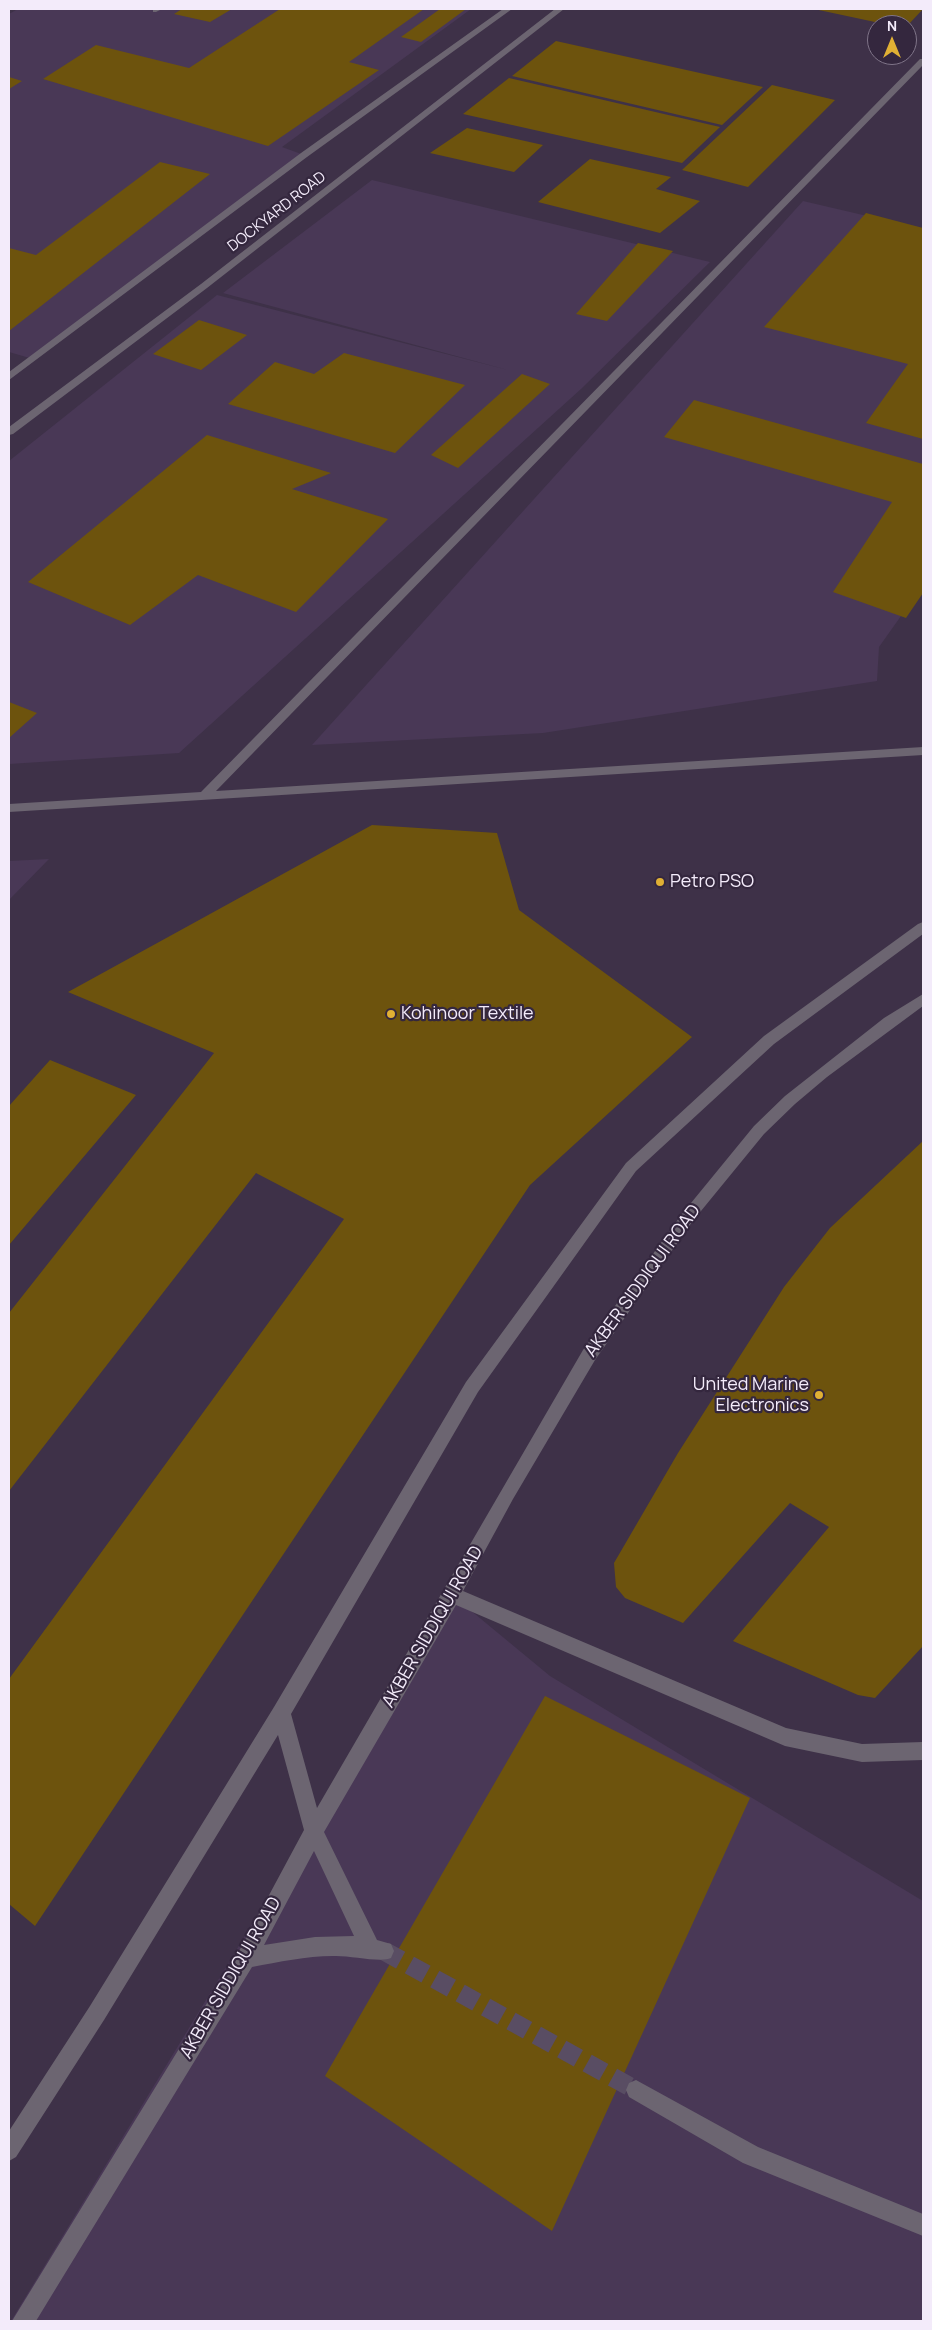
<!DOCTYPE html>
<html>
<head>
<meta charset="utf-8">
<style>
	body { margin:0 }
	#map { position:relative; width:932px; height:2330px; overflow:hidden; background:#3e3148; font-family:Manrope,sans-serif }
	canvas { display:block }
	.frame { position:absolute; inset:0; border:10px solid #f3ebfa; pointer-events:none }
	.north { position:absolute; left:867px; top:15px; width:50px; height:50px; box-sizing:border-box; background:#34273e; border:1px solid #807589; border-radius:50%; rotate:0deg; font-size:14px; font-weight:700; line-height:20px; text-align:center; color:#f3ebfa }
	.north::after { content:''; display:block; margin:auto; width:18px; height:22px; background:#e0b034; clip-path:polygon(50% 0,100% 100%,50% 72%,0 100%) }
</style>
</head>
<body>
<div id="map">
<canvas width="932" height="2330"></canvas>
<div class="frame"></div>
<div class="north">N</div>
</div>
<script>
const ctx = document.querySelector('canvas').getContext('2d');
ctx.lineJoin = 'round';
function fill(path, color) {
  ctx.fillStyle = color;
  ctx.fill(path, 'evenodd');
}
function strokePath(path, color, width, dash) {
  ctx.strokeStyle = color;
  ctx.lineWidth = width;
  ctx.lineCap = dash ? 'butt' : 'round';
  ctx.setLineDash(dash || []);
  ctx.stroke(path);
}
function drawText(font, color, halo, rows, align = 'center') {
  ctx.font = font + ' Manrope,sans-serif';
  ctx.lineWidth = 4.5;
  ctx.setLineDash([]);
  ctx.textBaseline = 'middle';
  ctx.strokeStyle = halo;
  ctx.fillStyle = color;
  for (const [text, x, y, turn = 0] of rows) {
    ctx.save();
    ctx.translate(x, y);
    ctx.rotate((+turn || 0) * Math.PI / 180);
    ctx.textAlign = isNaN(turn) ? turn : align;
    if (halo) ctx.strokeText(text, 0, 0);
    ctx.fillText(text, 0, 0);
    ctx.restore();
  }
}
const built = new Path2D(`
	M18 9H471L282 147 304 155 33 359 9 352V14Z
	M372 180 710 262 581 389 179 753 9 764V461L217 295 508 370 223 293Z
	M803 201 923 229V585L879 647 877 681 543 733 312 745Z
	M49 859 9 900V861Z
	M452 1595 550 1676 923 1901V2321H11Z`);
const building = new Path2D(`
	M182 9H232L210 22 174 14Z
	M280 9H424L349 62 379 70 268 146 43 79 96 45 189 68Z
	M440 9H466L421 42 401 37Z
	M814 9H923L908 25H889Z
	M556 41 763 87 722 125 512 76Z
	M9 77 22 81 9 89Z
	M509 78 720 127 682 163 463 114Z
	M772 85 835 100 748 187 682 170Z
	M467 128 543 145 514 172 430 153Z
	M590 159 671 177 656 189 700 201 660 233 538 202Z
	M160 162 210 174 9 331V248L36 255Z
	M866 213 923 228V439L866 423 908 364 764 327Z
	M638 243 673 251 607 321 576 314Z
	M199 320 247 335 201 370 153 354Z
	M344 353 465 385 395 453 228 404 275 362 314 374Z
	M522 374 550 384 458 468 431 455Z
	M694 400 923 464V593L906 618 833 592 892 502 664 437Z
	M207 435 331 473 292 489 388 519 296 612 198 575 130 625 28 582Z
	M9 702 37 713 9 738Z
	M372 825 497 833 519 910 692 1037 530 1185 35 1926 9 1904V1679L344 1219 256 1173 9 1491V1313L214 1053 68 992Z
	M50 1060 136 1095 9 1245V1106Z
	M923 1141V1646L875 1698 858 1695 733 1641 829 1527 790 1503 683 1623 625 1598 616 1587 614 1563 678 1453 784 1287 830 1228Z
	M545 1696 750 1798 552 2231 325 2076Z`);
const minorTunnel = new Path2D(`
	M384 1951 636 2090`);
const minor = new Path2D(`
	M153 9H162L156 12H153Z
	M503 9H512L307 157 9 380V372L301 153Z
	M555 9H564L207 288 13 434 9 435V427L201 284Z
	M920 59H923V65L216 791 923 747V755L9 812V804L201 792Z
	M923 922V934L774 1044 636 1171 478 1392 291 1714 317 1808 583 1350 682 1214 754 1126 785 1096 884 1018 923 994V1006L827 1077 795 1104 764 1134 692 1222 595 1360 513 1499 463 1591 786 1728 862 1744 923 1742V1760L862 1762 785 1746 456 1605 324 1832 377 1940 391 1944 394 1951 391 1958C380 1963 349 1955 333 1956 306 1956 279 1962 252 1967L36 2321H12L239 1951 304 1830 278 1735 104 2020 16 2157 9 2161V2131L90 2006 274 1707 466 1382 626 1163 764 1036 918 924ZM314 1851 354 1936 315 1937 264 1945Z
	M636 2080 758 2147 923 2214V2236L743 2163 629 2097 626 2090 629 2083Z`);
const markers = [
	[660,882,5,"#e0b034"],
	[391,1014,5,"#e0b034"],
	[819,1395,5,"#e0b034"]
];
const farStreetnames = [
	["DOCKYARD ROAD",277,212,-38]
];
const poiNames = [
	["Petro PSO",670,882],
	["Kohinoor Textile",401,1014],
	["United Marine",809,1385,"right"],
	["Electronics",809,1406,"right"]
];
const streetNames = [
	["AKBER SIDDIQUI ROAD",643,1281,-54],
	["AKBER SIDDIQUI ROAD",433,1627,-60],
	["AKBER SIDDIQUI ROAD",231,1978,-60]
];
fill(built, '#493856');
fill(building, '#6d530d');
strokePath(minorTunnel, '#594d63', 19, [19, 10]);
fill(minor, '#6c6571');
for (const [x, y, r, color] of markers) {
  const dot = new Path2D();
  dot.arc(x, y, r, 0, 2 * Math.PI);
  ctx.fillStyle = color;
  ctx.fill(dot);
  strokePath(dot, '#34273e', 2);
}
drawText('15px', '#f3ebfa', '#34273e', farStreetnames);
drawText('18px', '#f3ebfa', '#34273e', poiNames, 'left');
drawText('18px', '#f3ebfa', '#34273e', streetNames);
</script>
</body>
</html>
